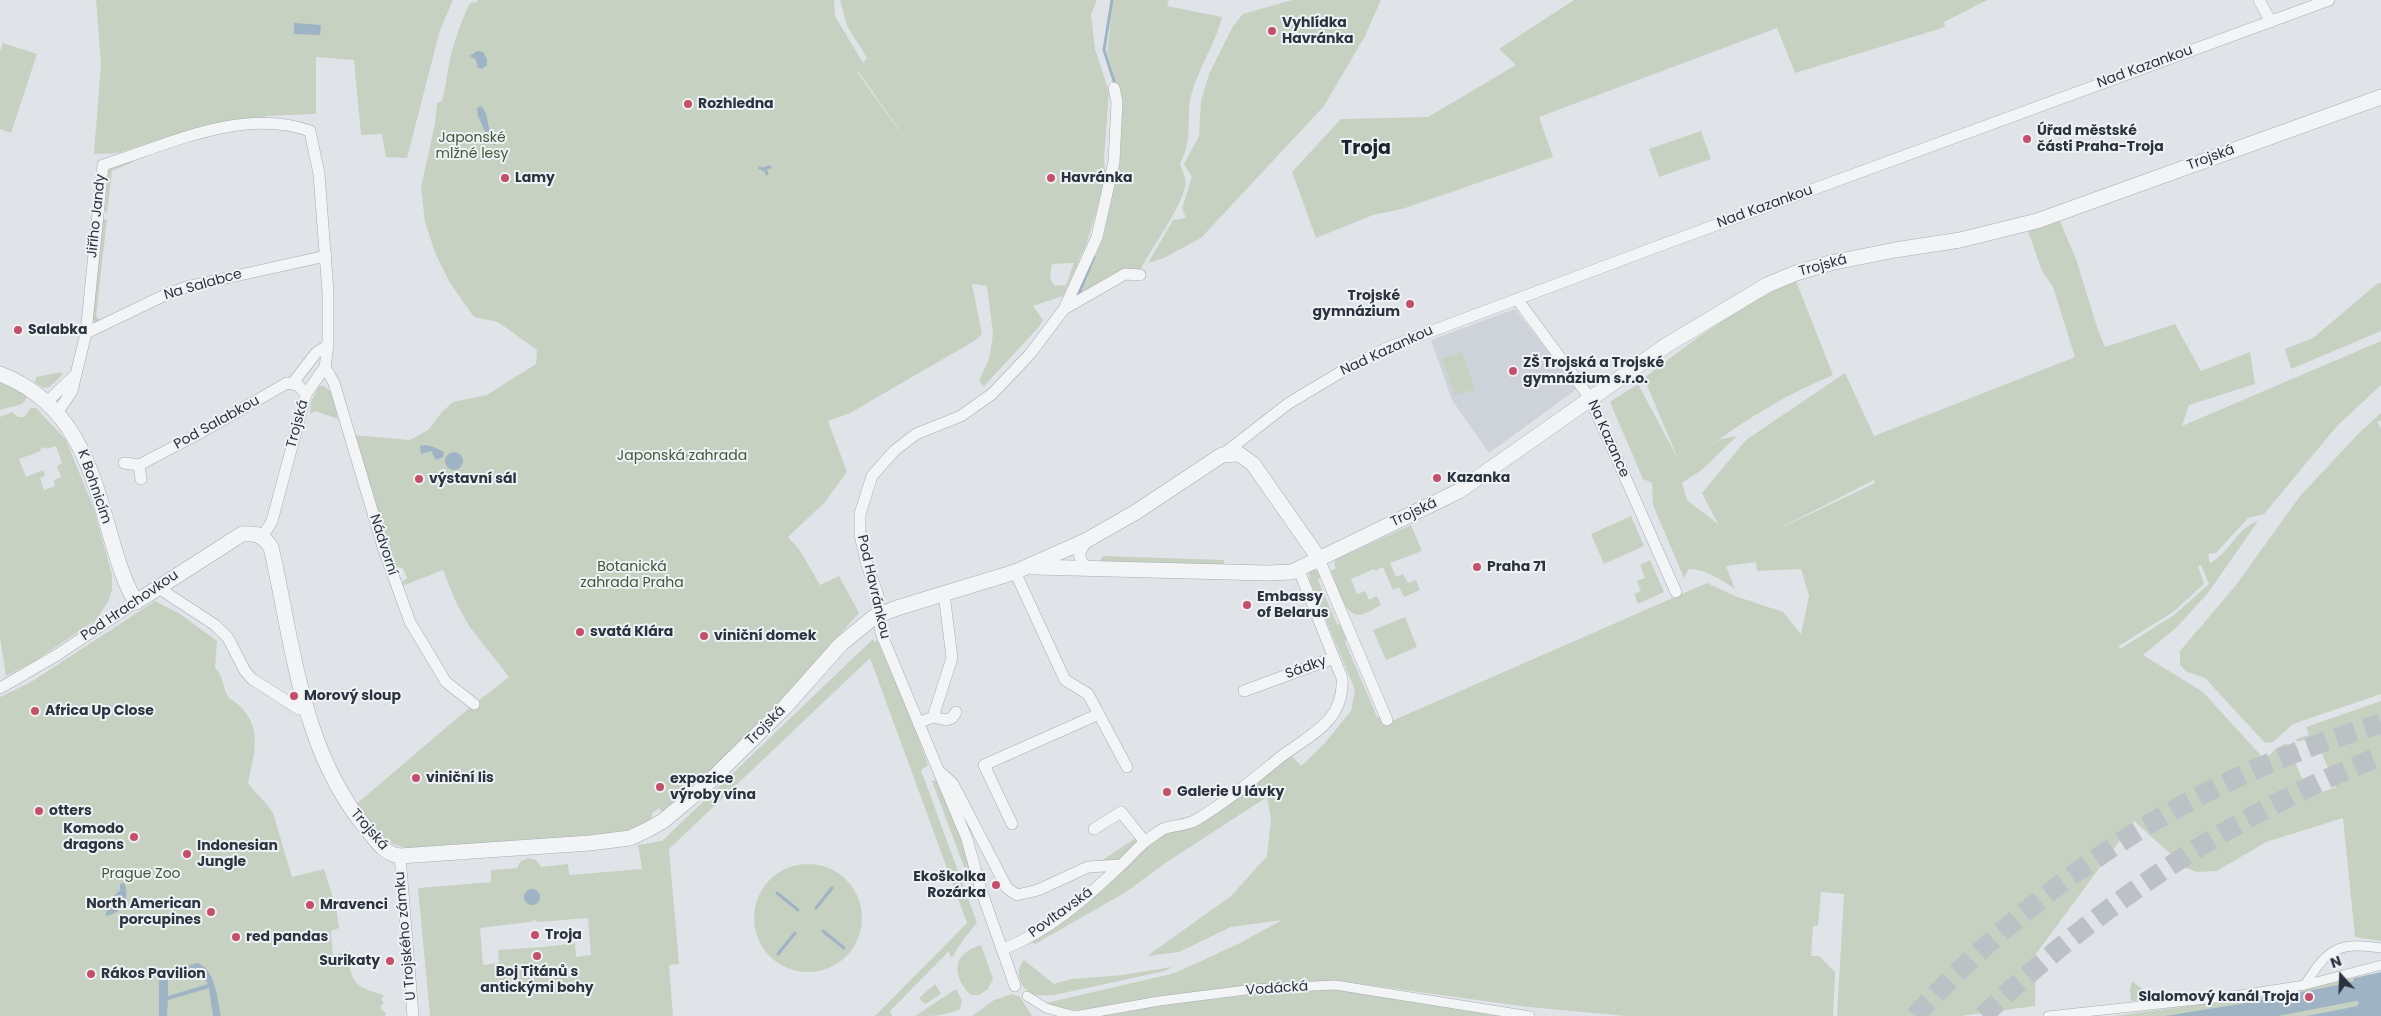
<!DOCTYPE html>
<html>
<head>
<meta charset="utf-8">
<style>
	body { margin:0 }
	#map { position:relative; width:2381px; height:1016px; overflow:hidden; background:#e0e4e8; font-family:Poppins,sans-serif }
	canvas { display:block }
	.north { position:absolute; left:2316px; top:951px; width:50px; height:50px; -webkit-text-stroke:4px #eff2f5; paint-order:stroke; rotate:340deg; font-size:14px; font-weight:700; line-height:20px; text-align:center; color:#2a333e }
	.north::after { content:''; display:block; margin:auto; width:18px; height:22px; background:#2a333e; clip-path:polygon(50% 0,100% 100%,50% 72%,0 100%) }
</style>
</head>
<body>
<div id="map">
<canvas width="2381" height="1016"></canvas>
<div class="north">N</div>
</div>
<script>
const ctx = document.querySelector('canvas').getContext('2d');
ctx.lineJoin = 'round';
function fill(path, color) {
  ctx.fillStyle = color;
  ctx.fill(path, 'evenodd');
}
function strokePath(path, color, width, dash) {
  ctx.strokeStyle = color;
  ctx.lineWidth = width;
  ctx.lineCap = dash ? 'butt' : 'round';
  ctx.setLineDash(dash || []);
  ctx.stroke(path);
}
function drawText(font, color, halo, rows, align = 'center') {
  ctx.font = font + ' Poppins,sans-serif';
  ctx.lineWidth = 4;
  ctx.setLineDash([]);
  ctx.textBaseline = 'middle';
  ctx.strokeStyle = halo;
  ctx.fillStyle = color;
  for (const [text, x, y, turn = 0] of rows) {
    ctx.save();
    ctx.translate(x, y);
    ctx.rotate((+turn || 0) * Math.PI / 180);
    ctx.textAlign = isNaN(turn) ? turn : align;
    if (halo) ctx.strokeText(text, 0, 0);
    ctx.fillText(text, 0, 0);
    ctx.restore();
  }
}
const built = new Path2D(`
	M1515 309 1577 389 1489 453 1452 400 1431 340Z`);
const green = new Path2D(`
	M96 0H453L440 30 407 158 386 157 382 134 361 135 354 60 316 57V114L265 116V120L200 131 198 127 118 153 94 154 101 64Z
	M477 0H834L835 16 863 63 867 58 847 26 840 0H1097L1091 15 1095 49 1109 92 1104 160 1106 180 1086 245 1063 296 1033 306 1043 320 1038 328 984 386 979 381 989 359 993 334 987 286 972 284 982 334 976 340 850 413 828 421 847 472 824 503 788 537 799 549 820 585 839 576 859 613C838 635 821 658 801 680 759 728 712 772 662 812L659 808 652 813V820L631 831 591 837 414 849C382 846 373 828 355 805L468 709 509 677 469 626 455 600 443 570 402 586 401 583 407 578 403 568 396 567 354 435 410 440 428 430 442 412 453 402 487 395 536 364 537 350 498 322 474 317 450 283 436 255 425 222 421 187 435 124 437 103 442 101C446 87 447 73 450 59 455 39 461 21 470 3L477 2ZM858 71 917 155 857 72ZM1074 263 1066 285 1055 286 1050 279 1052 264Z
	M1113 0H1169L1167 6 1222 17C1216 42 1201 64 1193 89 1184 115 1195 135 1180 164 1183 172 1187 179 1185 187 1181 208 1152 247 1141 269H1127L1079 294 1104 236 1118 160 1122 100 1107 53Z
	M1292 0H1381L1365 36 1324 106 1201 238 1164 258 1148 263 1173 220 1186 218 1182 208 1192 177 1184 164 1199 136 1201 101 1209 74 1233 26 1243 14Z
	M1574 0H1987L1944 22 1945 26 1942 28 1795 73 1777 28 1539 117 1553 157 1402 209 1373 215 1316 238 1292 172 1341 119 1428 117 1516 65 1499 49Z
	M3 43 37 54 11 133 0 129V51Z
	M1701 131 1711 159 1659 177 1649 149Z
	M132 161 133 162 112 171 107 213 105 212 108 170Z
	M107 219 96 316 100 320 98 323 94 321 92 317 103 220Z
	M2059 219 2076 259 2097 327 2105 347 2175 324 2201 371 2250 352 2255 384 2189 405 2182 426 2381 341V385L2337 426 2264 514 2248 518 2216 553 2208 554 2210 563C2230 553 2236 528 2258 521L2208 593 2176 628 2143 655 2203 692 2265 760 2276 748 2287 743 2310 797 2336 787 2315 737 2297 742 2296 739 2309 735 2306 727 2381 701V941L2355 937 2343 818 2266 842 2217 871 2197 872 2186 868 2134 821 2036 954 2035 1006 1961 1016H1837L1844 894 1821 892 1818 926H1813L1811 956H1819L1835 972 1833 1016H1626L1528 1007 1339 981 1227 988 1082 1010 1063 1009 1046 1003 1175 973 1240 943 1282 920 1231 927 1179 952 1147 956 1231 896 1267 856 1271 820 1267 797 1164 864 1126 892 1035 944 1029 941 1150 844 1290 754 1301 766 1324 744 1351 711 1355 690 1310 582 1309 573 1312 569 1318 571 1321 576 1318 580 1337 624 1341 625 1347 638 1345 642 1377 717H1381L1385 724 1707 583 1735 596 1783 612 1801 634 1809 596 1801 569 1757 571 1756 562 1726 566 1735 589C1721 580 1706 569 1689 569L1684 578 1653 505 1652 483 1643 479 1610 402 1638 384 1678 459 1644 378C1691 342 1740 304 1796 281L1833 375C1786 395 1745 419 1705 450L1721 439 1737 436 1703 469 1682 483 1687 500 1718 524 1702 493 1746 440 1845 373 1874 436 2075 357 2053 287 2042 271 2028 231ZM1874 480 1875 483 1781 528 1782 527ZM2201 565 2209 584 2174 615 2120 649 2119 646 2173 612 2204 584 2198 566Z
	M2378 283H2381V331L2291 369 2285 349 2313 338Z
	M1462 352 1475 389 1455 395 1442 359Z
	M61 372 63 374 50 387 43 388 35 382 36 377Z
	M0 381 29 395 22 404 0 410Z
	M319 386H324L332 393 338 419 315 411 310 414 311 402Z
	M31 408H36L66 440 94 509 112 575V590L108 602 96 620 33 662 6 676 0 637V417L12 412 18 417H24ZM56 446 62 463 57 466 61 477 54 480 55 486 44 490 40 478 45 476 43 470 26 477 19 459 41 451 40 449 46 447 47 449Z
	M2381 413V421L2377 422 2381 428V694L2293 724 2273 742 2265 743 2205 678 2187 672 2180 665V651L2236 585 2300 496 2360 432Z
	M1631 516 1644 546 1604 564 1591 534Z
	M1411 525 1422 551 1390 563 1396 577 1403 574 1408 583 1416 580 1420 590 1404 597 1399 587 1393 590 1383 567 1375 571 1374 569 1351 579 1357 594 1365 591 1369 600 1377 596 1381 605C1374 609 1366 614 1359 615 1343 615 1336 583 1331 571L1336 568 1334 564 1336 559Z
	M1104 556 1224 560 1223 567 1101 564V558Z
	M1650 560 1664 592 1638 604 1634 594 1641 591 1637 581 1645 578 1640 565Z
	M155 601 180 614 217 641 215 668C225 677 222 690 230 699 233 701 237 703 240 706 263 729 254 754 248 783 256 794 266 802 273 813L292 877 324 869 336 907 339 928 331 931 333 956 348 951C350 982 354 987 384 995L381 1000 384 1002 380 1008 386 1013 385 1016H0V697L31 682Z
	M1405 617 1417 647 1386 660 1373 630Z
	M873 639 874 642 877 640 913 723 928 765 921 770 977 923C971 929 956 949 954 956L950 957 949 951 890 1011 892 1016H875L967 923 870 658 669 849 679 964 669 965 673 1016H430L418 888 491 882V870L517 868 521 861 528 858 536 860 541 867 568 864 569 875 642 869 638 845 662 841ZM588 918 591 955 576 957 575 943 543 947 498 950 499 963 483 965 480 928 530 922 534 920 538 922Z
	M936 780 966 847 974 886 967 867H964L932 781Z
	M1137 837 1141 843 1125 859 1095 865Z
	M754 918a54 54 0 1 1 108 0a54 54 0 1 1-108 0Z
	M981 945 993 979 988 989 979 995H971C951 976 952 953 981 945Z
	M1024 960 1054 984 1071 979 1122 975 1172 967 1165 971 1054 995C1049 995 1042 996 1037 995 1021 992 1013 972 1024 960Z
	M2354 978 2353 981 2359 1002 2357 1006 2306 1016H2113L2294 992Z
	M2132 981 2156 999 2131 1001 2130 990Z
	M935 984 941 994 925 1004 919 998Z
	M1335 985 1530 1016H1066L1159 1001Z
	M956 989 962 1000 960 1009C947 1016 931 1016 915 1016Z
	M1012 994 1020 997 1032 1016H972L994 1000Z`);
const water = new Path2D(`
	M294 23 321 25 320 35 294 34Z
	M477 51 483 52 487 59V65L482 69 478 68 476 60 470 56Z
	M481 106C489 114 486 123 491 131 494 136 495 137 497 143L495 145 490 143 478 116 477 108Z
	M425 445 434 447 444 452 443 457 436 460 431 451 421 454 420 446Z
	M445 461a9 9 0 1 1 18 0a9 9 0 1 1-18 0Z
	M124 883C131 899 122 914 105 916L111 899 120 890V884Z
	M524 897a8 8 0 1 1 16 0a8 8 0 1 1-16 0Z
	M198 963C216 971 217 999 221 1016H213L209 988 168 1000 167 1016H159V977L163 971ZM190 971H199L208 984 168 996V980Z
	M2381 972V1016H2306L2357 1006 2359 1002 2356 1001 2278 1016H2165L2246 1003 2348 983 2353 981 2354 978Z`);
const stream = new Path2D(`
	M1112 0 1104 50 1116 87
	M760 168 766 171 767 174
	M763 169 770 167
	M1078 295 1094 257
	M664 457 668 456 680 459 690 454
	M777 893 798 910
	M816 908 832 888
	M823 931 844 948
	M778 954 795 933`);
const trunkTunnel = new Path2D(`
	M1915 1016C2015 908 2134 820 2270 763 2306 748 2343 734 2381 724
	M1983 1016C2098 906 2232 814 2381 756`);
const pedestrian = new Path2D(`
	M2305 985 2381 965
	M1027 996 1046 1008 1075 1016 1159 1001 1254 989 1335 985 1530 1016
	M2048 1016 2234 996 2305 985C2327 949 2338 941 2381 948`);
const minor = new Path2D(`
	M2259 0 2271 22
	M1517 299 1590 398 1676 592
	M1064 309 1125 274 1140 275
	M86 333 167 294 190 286 326 256
	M325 367 334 383 384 550 410 622 446 682 474 704
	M292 384 316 353 328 345
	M47 402 75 375
	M57 413 72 391 86 333 103 165C167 145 242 107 310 131L319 174 328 292V345L325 367 306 394 272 521 263 536
	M1222 455 1289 403 1341 372 1387 348 1656 247 2329 0
	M124 463 139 465 200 433 287 383 298 385 306 394
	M139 465 141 479
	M1087 540 1079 554 1082 562 1087 568
	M1318 557 1387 720
	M1015 572 1065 680 1088 694 1127 767
	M157 587 215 625 228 638 245 671 252 679 299 709 306 708
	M0 688 57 655 136 602
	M1244 691 1334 658
	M933 717 946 720 952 718 956 712
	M918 723 933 717 952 658 944 594
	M940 772 953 784 1007 888 1017 895 1038 890 1088 867 1121 865
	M1012 824 984 765 1099 714
	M1094 829 1121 812 1145 842
	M400 856 413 1016
	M1003 949C1048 932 1085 899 1120 866 1129 858 1137 848 1147 840 1152 837 1158 832 1163 829 1173 825 1186 826 1196 820 1225 803 1251 781 1278 759 1307 736 1345 723 1342 678L1298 568
	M1015 986 980 887 967 839 881 633 878 595 867 565 860 535V514L872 476 894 451 916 434 961 416 992 394 1030 354 1064 309 1097 237 1114 162 1117 102 1114 88`);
const tertiary = new Path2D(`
	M0 374C73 402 91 466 110 534 117 557 123 581 136 602L242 534C257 533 262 535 271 547 293 643 301 750 366 828 376 840 384 854 400 856L590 843 630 838 647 830 663 821 705 786 785 707 841 644 874 617 897 608 1015 572 1087 540 1136 512 1222 455 1239 454 1253 464 1318 557
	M1034 567 1267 573 1292 572 1459 491 1667 345 1767 285 1796 273 1830 263 1895 250 1960 240 2037 221 2381 97`);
const markers = [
	[1272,31,5,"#c34f6b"],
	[688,104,5,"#c34f6b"],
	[2027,139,5,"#c34f6b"],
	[505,178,5,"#c34f6b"],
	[1051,178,5,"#c34f6b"],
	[1410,304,5,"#c34f6b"],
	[18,330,5,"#c34f6b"],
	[1513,371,5,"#c34f6b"],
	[1437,478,5,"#c34f6b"],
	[419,479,5,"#c34f6b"],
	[1477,567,5,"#c34f6b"],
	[1247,605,5,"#c34f6b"],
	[580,632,5,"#c34f6b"],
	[704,636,5,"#c34f6b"],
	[294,696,5,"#c34f6b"],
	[35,711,5,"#c34f6b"],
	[416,778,5,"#c34f6b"],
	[660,787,5,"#c34f6b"],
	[1167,792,5,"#c34f6b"],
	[39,811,5,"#c34f6b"],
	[134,837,5,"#c34f6b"],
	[187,854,5,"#c34f6b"],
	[996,885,5,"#c34f6b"],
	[310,905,5,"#c34f6b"],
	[211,912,5,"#c34f6b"],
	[535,935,5,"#c34f6b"],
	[236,937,5,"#c34f6b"],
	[537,956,5,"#c34f6b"],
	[390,961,5,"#c34f6b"],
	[91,974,5,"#c34f6b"],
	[2309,997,5,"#c34f6b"]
];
const poiNames = [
	["Vyhlídka",1282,23],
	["Havránka",1282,39],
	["Rozhledna",698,104],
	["Úřad městské",2037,131],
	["části Praha-Troja",2037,147],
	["Lamy",515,178],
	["Havránka",1061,178],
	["Trojské",1400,296,"right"],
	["gymnázium",1400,312,"right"],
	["Salabka",28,330],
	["ZŠ Trojská a Trojské",1523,363],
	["gymnázium s.r.o.",1523,379],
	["Kazanka",1447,478],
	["výstavní sál",429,479],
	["Praha 71",1487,567],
	["Embassy",1257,597],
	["of Belarus",1257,613],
	["svatá Klára",590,632],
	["viniční domek",714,636],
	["Morový sloup",304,696],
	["Africa Up Close",45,711],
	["viniční lis",426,778],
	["expozice",670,779],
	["výroby vína",670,795],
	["Galerie U lávky",1177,792],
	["otters",49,811],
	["Komodo",124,829,"right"],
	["dragons",124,845,"right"],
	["Indonesian",197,846],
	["Jungle",197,862],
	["Ekoškolka",986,877,"right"],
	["Rozárka",986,893,"right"],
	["North American",201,904,"right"],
	["porcupines",201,920,"right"],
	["Mravenci",320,905],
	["Troja",545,935],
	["red pandas",246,937],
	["Surikaty",380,961,"right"],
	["Boj Titánů s",537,972,"center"],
	["antickými bohy",537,988,"center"],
	["Rákos Pavilion",101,974],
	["Slalomový kanál Troja",2299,997,"right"]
];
const streetNames = [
	["Nad Kazankou",2145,67,-20],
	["Trojská",2211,158,-20],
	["Nad Kazankou",1765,207,-20],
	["Jiřího Jandy",97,216,-84],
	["Trojská",1823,266,-15],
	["Na Salabce",203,285,-16],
	["Nad Kazankou",1387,351,-25],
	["Pod Salabkou",217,423,-29],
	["Trojská",298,424,-75],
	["Na Kazance",1608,439,66],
	["K Bohnicím",94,487,71],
	["Trojská",1414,513,-25],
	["Nádvorní",383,545,72],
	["Pod Havránkou",873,587,77],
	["Pod Hrachovkou",130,606,-34],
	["Sádky",1306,668,-20],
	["Trojská",766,726,-45],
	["Trojská",369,830,49],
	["Povltavská",1061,913,-36],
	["U Trojského zámku",406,936,-95],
	["Vodácká",1277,989,-4]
];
const parkNames = [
	["Japonské",472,138],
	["mlžné lesy",472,154],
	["Japonská zahrada",682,456],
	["Botanická",632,567],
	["zahrada Praha",632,583],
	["Prague Zoo",141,874]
];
const districtNames = [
	["Troja",1366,149]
];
fill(built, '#ced3d9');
fill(green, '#c7d1c2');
fill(water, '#9eb4c5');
strokePath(stream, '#9eb4c5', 3);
strokePath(trunkTunnel, '#bcc1c6', 20, [20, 10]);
strokePath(pedestrian, '#a6abb2', 10);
strokePath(minor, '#a6abb2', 12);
strokePath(tertiary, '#a6abb2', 16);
strokePath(pedestrian, '#f2f4f6', 9);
strokePath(minor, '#f2f4f6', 11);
strokePath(tertiary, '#f2f4f6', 15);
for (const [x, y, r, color] of markers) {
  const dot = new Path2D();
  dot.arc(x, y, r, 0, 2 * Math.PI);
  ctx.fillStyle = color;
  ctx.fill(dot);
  strokePath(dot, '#eff2f5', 2);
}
drawText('bold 14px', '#2a333e', '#eff2f5', poiNames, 'left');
drawText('14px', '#2a333e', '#eff2f5', streetNames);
drawText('14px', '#415838', '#eff2f5', parkNames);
drawText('bold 19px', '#1c242e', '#eff2f5', districtNames);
</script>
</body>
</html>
